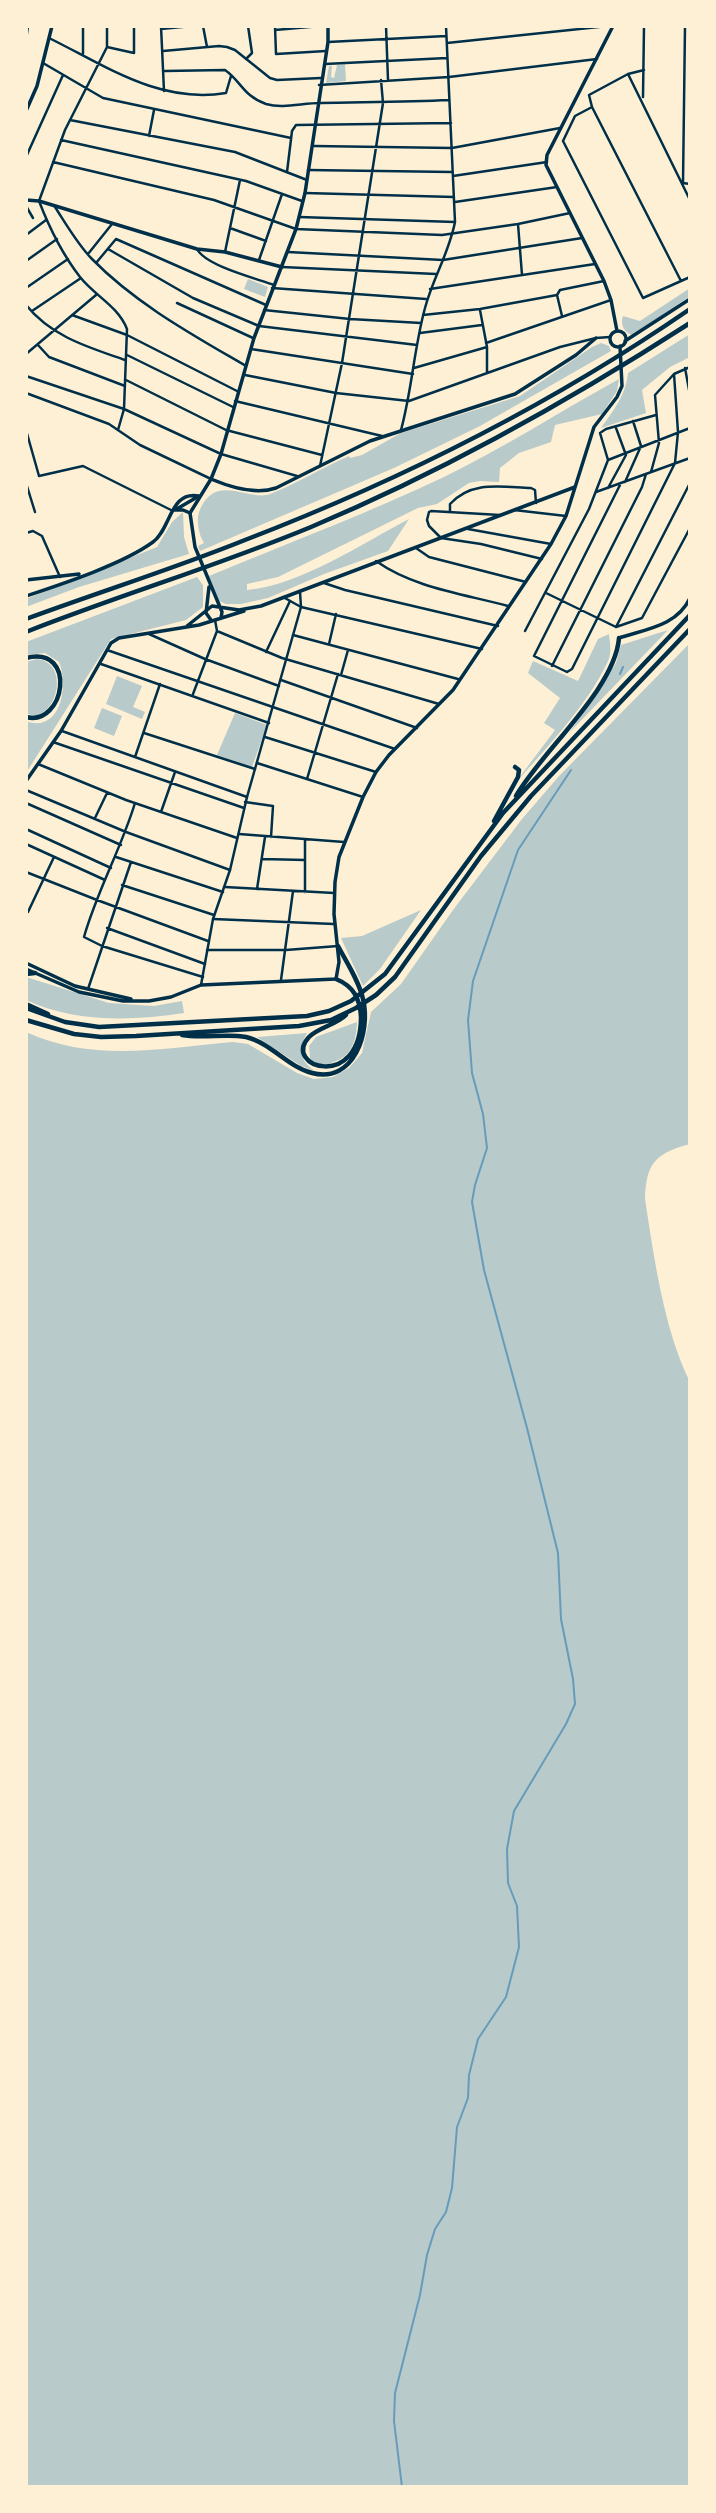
<!DOCTYPE html>
<html>
<head>
<meta charset="utf-8">
<style>
	body { margin:0 }
	#map { position:relative; width:716px; height:2513px; overflow:hidden; background:#fdf0d5; font-family:"PT Sans",sans-serif }
	canvas { display:block }
	.frame { position:absolute; inset:0; border:28px solid #fdf0d5; pointer-events:none }
</style>
</head>
<body>
<div id="map">
<canvas width="716" height="2513"></canvas>
<div class="frame"></div>
</div>
<script>
const ctx = document.querySelector('canvas').getContext('2d');
ctx.lineJoin = 'round';
function fill(path, color) {
  ctx.fillStyle = color;
  ctx.fill(path, 'evenodd');
}
function strokePath(path, color, width, dash) {
  ctx.strokeStyle = color;
  ctx.lineWidth = width;
  ctx.lineCap = dash ? 'butt' : 'round';
  ctx.setLineDash(dash || []);
  ctx.stroke(path);
}
const green = new Path2D(`
	M345 64 346 81 326 83 329 66H332L331 77 334 78 337 65Z
	M248 279 268 287 265 297 244 289Z
	M690 288V296L634 335C624 334 620 324 623 316L640 321Z
	M690 334V357L670 367 642 390 646 413 601 428C613 411 626 395 628 373Z
	M601 343 609 346 611 351 480 426 394 468 200 551 198 546 204 543C199 535 196 522 199 512 215 471 248 502 270 494 296 484 323 467 349 456L350 458 362 455 401 433 520 396 592 347Z
	M619 379 617 391 602 414 555 425 551 442 519 453 500 468 499 482 480 481 469 483 437 504 418 508 278 577 247 584V590C299 586 363 543 409 519L388 551 324 574 268 598 241 604H226L219 601 209 576C288 543 369 513 446 476 505 447 561 411 619 379Z
	M183 512 184 537 189 554 79 587 26 607V599L157 547 172 522Z
	M197 577 203 585V607L186 620 111 639 26 773V721C61 734 69 685 59 662L45 653 26 655V642Z
	M668 630 570 732 616 663 621 645Z
	M609 634C610 644 612 652 608 661 588 705 545 749 513 786L555 730 544 723 560 698 528 673 533 661 578 681 598 639Z
	M690 643V1144C655 1153 646 1164 645 1199 654 1257 664 1330 690 1382V2487H26V1032C93 1063 162 1048 233 1042L248 1044 297 1073 314 1079 333 1077 349 1068 362 1053 371 1012 401 984 453 910 522 819 559 776Z
	M37 659C68 662 60 713 33 716L26 713V662Z
	M117 676 142 686 133 707 145 712 142 719 106 704Z
	M102 708 122 716 114 736 94 728Z
	M235 713 267 725 252 767 217 755Z
	M421 910 380 969 363 986 341 938 362 936Z
	M26 977 109 1003 154 1006 182 1001 184 1013C132 1021 76 1023 26 1000Z
	M357 1022C356 1051 346 1061 319 1066L310 1059 309 1046 316 1037Z
	M307 1033C298 1048 299 1061 315 1071L301 1066 257 1037Z`);
const stream = new Path2D(`
	M620 674 623 667
	M402 2487 394 2421 395 2393 420 2295 427 2255 435 2229 446 2212 452 2188 457 2127 468 2098 469 2075 478 2039 506 1997 519 1947 517 1906 508 1883 507 1849 514 1811 566 1724 575 1704 573 1679 561 1619 558 1553 527 1428 484 1270 472 1202 475 1185 487 1148 483 1114 472 1073 468 1020 473 981 518 850 571 770`);
const minor = new Path2D(`
	M83 26V54
	M107 26V47L65 130 39 201C49 227 63 255 80 277 95 296 118 306 127 329L124 409 118 430
	M161 26 164 91
	M203 26 207 47
	M275 26 276 54 326 51
	M386 26 388 80
	M685 26 683 183 690 184
	M161 29 192 26
	M275 30 321 26
	M49 38C106 66 159 104 226 93L231 76
	M26 40 28 26
	M328 42 446 36
	M447 43 608 26
	M107 47 134 53V26
	M163 51 219 46 227 47 235 50 270 78 277 80 321 78
	M246 59 252 53 248 26
	M43 63 103 98 291 138
	M325 64 447 58
	M644 70 628 74 690 200
	M165 71 225 70C241 81 243 96 266 104 283 109 302 103 320 103 363 102 406 102 449 100
	M319 85 449 77 597 59
	M643 97 644 26
	M592 107 589 95 628 74
	M70 120 235 152 307 180
	M149 136 154 110
	M61 140 246 181 302 201
	M314 146 452 148 560 128
	M26 157 63 75
	M53 162 214 200 296 229 442 235 518 224 570 213
	M308 170 452 172
	M287 172 292 131 296 125 451 123
	M453 176 547 162
	M305 193 454 197
	M455 202 557 187
	M26 206 33 218
	M55 207C66 224 78 245 92 259 136 304 193 335 246 366
	M299 217 455 222
	M518 224 522 275
	M230 228 266 241
	M26 235 46 220
	M108 249 193 298 259 326 417 345
	M197 249C206 266 255 278 274 285
	M225 252 240 180
	M288 252 443 260 582 238
	M88 254 112 224
	M259 260 282 194
	M26 261 57 239
	M96 263 116 239 266 305
	M282 267 436 274
	M681 281 592 107 575 116 563 141 643 298 690 277
	M26 288 68 259
	M272 288 426 299
	M430 289 595 264
	M557 295 562 316
	M177 303 253 338
	M26 305C52 337 88 347 125 360
	M264 310 350 319 421 323
	M480 310 487 347V373
	M32 311 81 278
	M72 315 127 335 237 391
	M423 315 480 309 557 295 560 290 604 281
	M420 333 482 325
	M486 343 611 300
	M38 345 49 357 125 386
	M251 349 413 374
	M26 354 96 295
	M127 355 233 407
	M414 368 487 347
	M685 368 690 395
	M245 375 336 393 409 401 560 347 596 338 610 337
	M26 376 124 409 221 454 297 476
	M126 380 226 430 322 455
	M26 393 109 424 140 445 211 479
	M235 401 382 436
	M26 430 39 476 83 466 173 511
	M401 430C412 390 414 348 425 308 433 278 449 253 455 222L446 26
	M608 460 690 428
	M320 466 342 363 383 103 381 80
	M651 472 659 443 655 395 674 374 690 367
	M625 482 641 446 633 421
	M26 483 35 512
	M621 483 534 656 567 672 572 669 675 463 678 432 674 374
	M608 488 626 455 616 428
	M596 492 690 458
	M514 510 566 516
	M450 512V504C472 480 502 487 531 488L535 490 536 503
	M500 515 431 511 429 512 427 520 429 526 441 538 481 544 542 559
	M468 529 551 544
	M26 533 33 531 42 536 60 577
	M416 548 429 557 526 582
	M376 561C414 588 464 594 508 606
	M324 583 345 590 498 626
	M546 593 616 627
	M301 607 482 649
	M215 620 217 631 282 658 439 704
	M616 627 690 483
	M616 627 642 618 690 528
	M525 631 589 509 608 460 600 433 606 429 656 415
	M149 634 205 659 279 686
	M293 635 458 679
	M329 644 336 614
	M107 650 395 749
	M266 652 290 601
	M101 664 269 723
	M552 666 642 487 646 474
	M341 675 348 650
	M281 680 417 728
	M193 694 217 631
	M62 731 247 797
	M144 733 255 769
	M265 737 376 772
	M53 742 244 808
	M135 757 160 684
	M257 763 363 797
	M38 764 126 800 237 838
	M307 779 338 674
	M26 790 126 832 230 870
	M245 802 273 806 271 837
	M26 803 121 845
	M135 803C121 849 97 891 84 937L102 946 203 977
	M161 812 175 772
	M95 818 107 793
	M26 829 111 868
	M239 834 344 842
	M26 844 105 880
	M116 857 223 892
	M262 859 305 860
	M26 872 97 900 208 941
	M122 885 214 915
	M225 887 334 893
	M257 889 265 837
	M305 892V840
	M26 911 28 912 54 857
	M213 919 334 924
	M107 928 205 964
	M207 950H286L338 946
	M281 980 293 891
	M88 989 131 862`);
const tertiary = new Path2D(`
	M283 597 301 607
	M201 985 213 919 230 870 247 797 301 607 300 592`);
const secondary = new Path2D(`
	M613 26 547 155 546 165 604 281 611 300 617 331
	M26 111 37 86 52 26
	M26 200 39 201 197 249 225 252 282 267
	M610 339a8 8 0 1 1 16 0a8 8 0 1 1-16 0Z
	M625 341 690 299
	M211 479C230 487 256 495 276 488L370 441 515 394 576 355 596 338
	M209 587 206 613 211 620
	M221 618 222 612 195 547 190 513 211 479 221 454 254 338 296 229 305 193 328 42V26
	M187 626 212 606 239 610 261 606 575 487
	M619 638C646 629 677 626 690 598
	M26 781 61 731 111 643 119 638 199 625 244 611
	M26 963 75 986 131 999
	M26 969 79 992 123 1001H149L171 997 201 985 336 979 339 962 334 914 335 882 339 857 363 797 376 772 389 755 453 690 551 544 566 516 594 427 617 397 622 386 620 346`);
const primary = new Path2D(`
	M175 510 199 496
	M175 510H183L190 513
	M26 580 79 574
	M26 596C62 584 123 564 153 542 171 529 170 490 199 496`);
const trunk = new Path2D(`
	M516 796C542 751 615 689 619 638
	M494 821 518 777 519 770 515 767
	M26 974 35 973
	M336 979C353 986 360 998 361 1017 361 1092 281 1067 309 1037 319 1027 336 1025 346 1015
	M26 1004 48 1014
	M26 1008 65 1022 99 1027 307 1016 329 1011 351 1001 385 974 503 813 690 615
	M26 1020 74 1034 101 1037 136 1036 299 1026 331 1020 356 1008 376 995 395 977 481 856 531 796 690 629
	M182 1035C203 1039 225 1033 246 1037 271 1043 288 1067 312 1073 354 1084 371 1032 363 999 359 981 347 963 338 946`);
const motorway = new Path2D(`
	M26 619C99 592 173 569 245 540 401 480 552 404 690 309
	M26 632C120 595 217 566 311 527 444 471 569 401 690 323
	M26 658C78 645 65 727 26 717`);
fill(green, '#b9caca');
strokePath(stream, '#669bbc', 2);
strokePath(minor, '#003049', 2.5);
strokePath(tertiary, '#003049', 2.5);
strokePath(secondary, '#003049', 3.5);
strokePath(primary, '#003049', 3.5);
strokePath(trunk, '#003049', 4.5);
strokePath(motorway, '#003049', 4.5);
</script>
</body>
</html>
